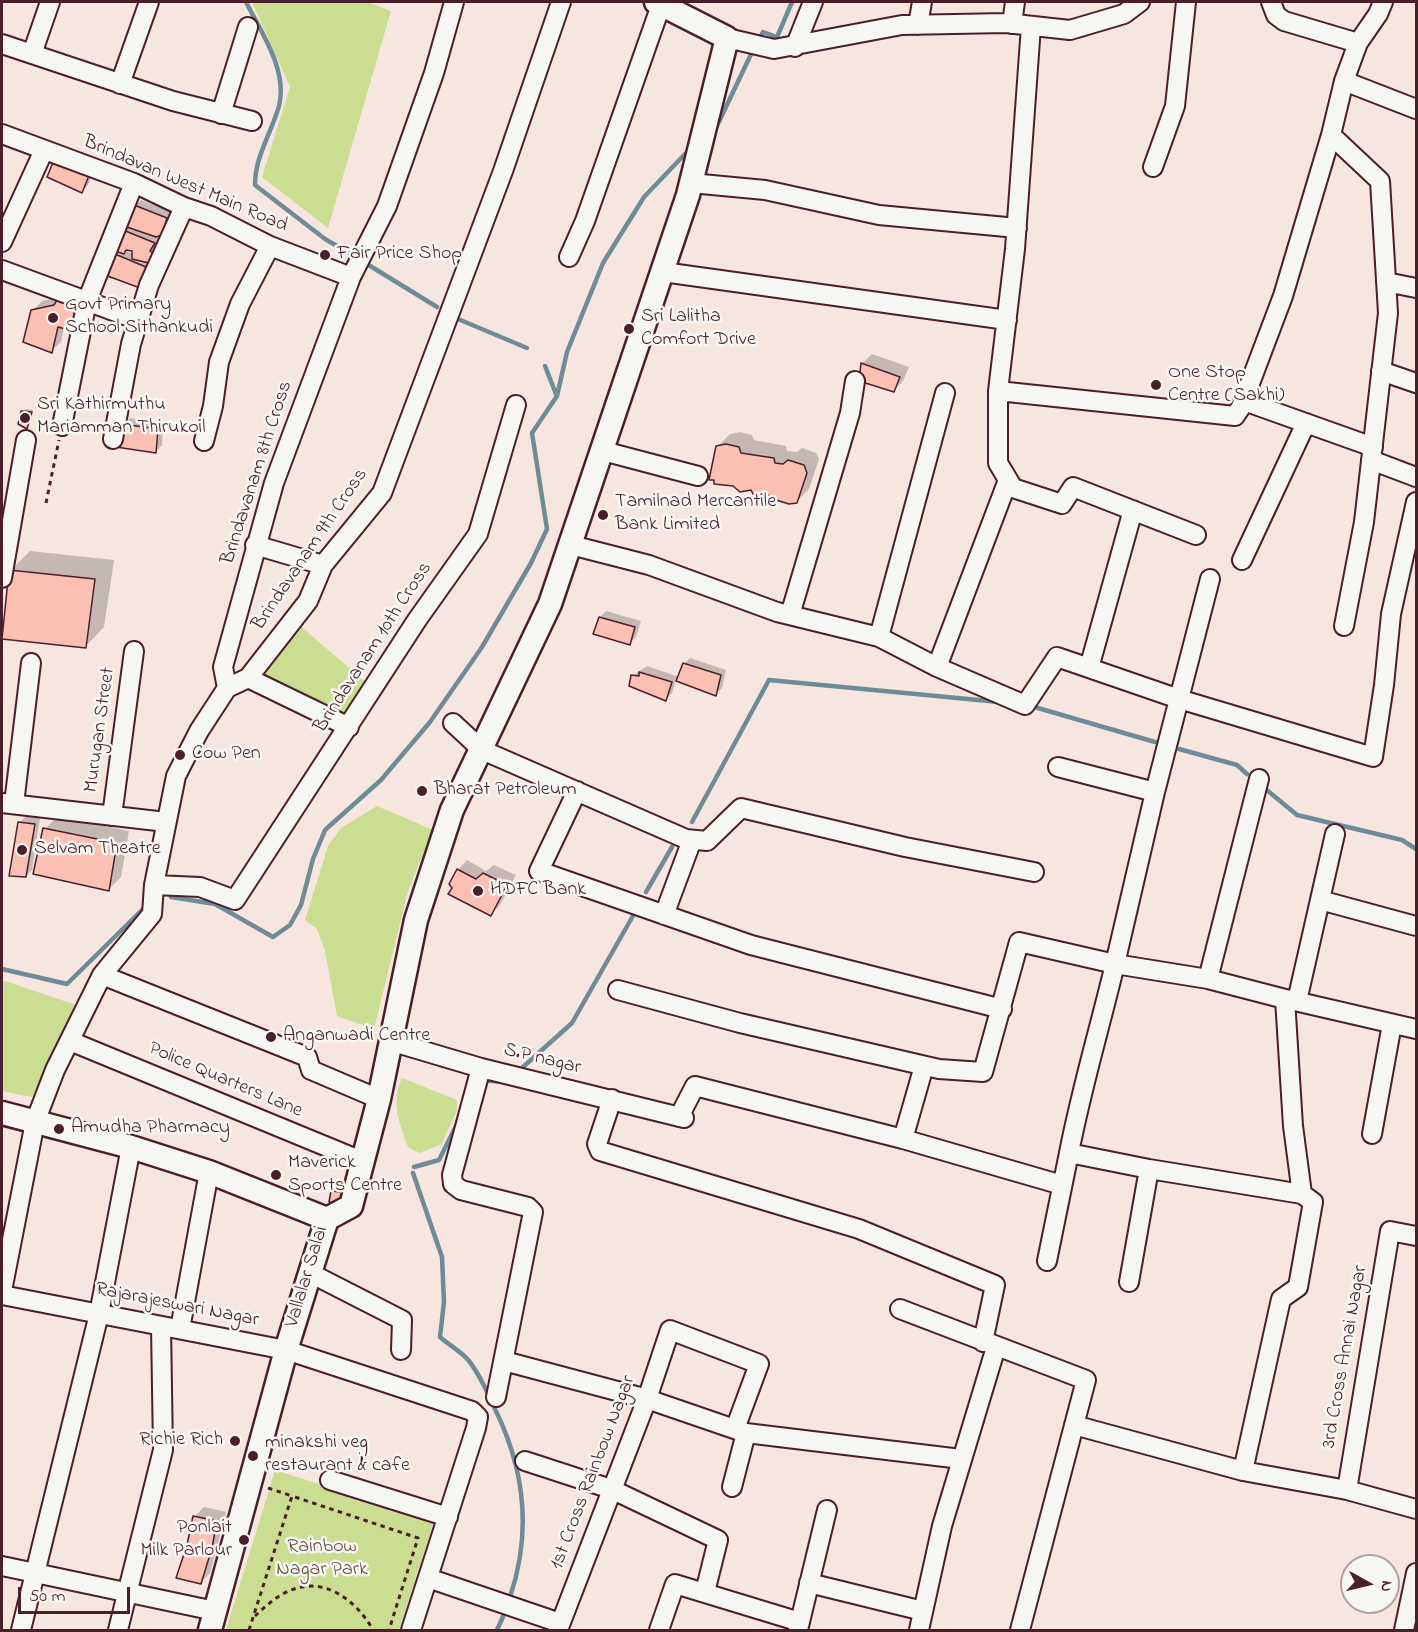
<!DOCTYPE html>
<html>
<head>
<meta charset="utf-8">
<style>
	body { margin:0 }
	#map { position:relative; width:1418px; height:1632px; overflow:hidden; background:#f7e6df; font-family:"Indie Flower",sans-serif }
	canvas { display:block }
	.frame { position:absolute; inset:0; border:3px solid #4a1f2b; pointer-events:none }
	.north { position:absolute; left:1340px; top:1554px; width:60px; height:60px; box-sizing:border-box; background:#f6f6f2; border:2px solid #b1a0a2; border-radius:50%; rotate:98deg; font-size:16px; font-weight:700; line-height:24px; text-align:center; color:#4a1f2b }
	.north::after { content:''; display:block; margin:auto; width:21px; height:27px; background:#4a1f2b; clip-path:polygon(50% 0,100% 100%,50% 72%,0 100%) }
	.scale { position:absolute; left:18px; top:1587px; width:112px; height:27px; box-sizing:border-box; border:3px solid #4a1f2b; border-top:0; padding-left:8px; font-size:18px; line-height:21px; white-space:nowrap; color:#4a1f2b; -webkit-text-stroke:4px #f6f6f2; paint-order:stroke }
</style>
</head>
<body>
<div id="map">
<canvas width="1418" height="1632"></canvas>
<div class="frame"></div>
<div class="north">N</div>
<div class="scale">50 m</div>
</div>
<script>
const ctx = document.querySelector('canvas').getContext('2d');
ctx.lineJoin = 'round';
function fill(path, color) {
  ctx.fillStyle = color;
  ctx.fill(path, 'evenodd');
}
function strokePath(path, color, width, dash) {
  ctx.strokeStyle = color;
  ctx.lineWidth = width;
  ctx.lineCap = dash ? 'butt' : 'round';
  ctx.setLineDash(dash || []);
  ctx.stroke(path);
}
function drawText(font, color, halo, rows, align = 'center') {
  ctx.font = font + ' "Indie Flower",sans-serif';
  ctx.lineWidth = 5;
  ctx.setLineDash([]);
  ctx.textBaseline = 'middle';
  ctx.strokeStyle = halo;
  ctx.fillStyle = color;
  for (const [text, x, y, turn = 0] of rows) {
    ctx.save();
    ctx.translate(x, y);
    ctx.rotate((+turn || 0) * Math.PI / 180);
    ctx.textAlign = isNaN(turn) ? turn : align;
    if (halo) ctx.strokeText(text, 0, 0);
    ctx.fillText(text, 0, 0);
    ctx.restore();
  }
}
const green = new Path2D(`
	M252 2H368L391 11 328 228 262 177 290 87Z
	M297 623 369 685 345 718 260 675Z
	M377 806 433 830 408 891 374 1029 337 1016 325 951 317 929 305 920 328 846 341 828Z
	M2 980 79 1006 32 1097 2 1091Z
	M402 1078 457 1100V1110L442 1144 419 1153 408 1147C400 1125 390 1101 402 1078Z
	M275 1470 434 1521 399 1630H226Z`);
const shadow = new Path2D(`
	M95 167 88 185 82 191 49 176Z
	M141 200 172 212 171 222 156 235 159 237 155 245 158 247 150 261 146 281 114 255 119 250 135 206ZM127 248 133 249 134 254 125 251Z
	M60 297 64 327 61 342 51 351 32 311 42 301Z
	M872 354 909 367 903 381 894 390 860 380 863 363Z
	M25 409 33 410 27 427 23 412Z
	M130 418 163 423 162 445 156 451 124 424Z
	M740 432 752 435 754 440 786 446 787 451 797 452 802 448 816 453 819 459 809 489 796 502 733 484 717 447 730 434Z
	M2 507 11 509 2 548Z
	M30 551 114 560 104 627 85 647 2 638 11 570Z
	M606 611 641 621 636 637 630 643 600 617Z
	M690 658 726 670 722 688 716 694 676 679 672 693 666 699 632 676 647 666 679 677 684 664Z
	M26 816 40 818 32 870 26 876 20 822Z
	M58 816 129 831 121 877 108 890 45 829Z
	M467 860 486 871 494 865 516 875 500 905 491 914 458 870Z
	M335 1189 344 1190 341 1201 332 1192Z
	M204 1507 226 1512 210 1573 200 1583 189 1545 194 1517Z`);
const stream = new Path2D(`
	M246 2C261 32 288 70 279 106 271 134 255 156 255 185L325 239 351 254
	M758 41 763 32 777 37 792 2
	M715 130 754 48
	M367 264 437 307
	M458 319 527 348
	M545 366 556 394
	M1031 706 1155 742
	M1179 749 1237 765 1247 774
	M1268 791 1297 815 1402 840 1416 849
	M692 822 769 680 999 702
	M646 892 672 847
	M171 897 215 904 273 937 290 925 301 905 313 859 325 830 381 780 430 722 482 647 531 563 547 529 532 433 557 396 567 352 603 263 644 197 685 154
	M2 969 67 984 146 906
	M523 1067 572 1023 634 914
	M481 1080 503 1082
	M414 1167 439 1160 458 1122
	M413 1173 442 1257 444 1302 440 1337C449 1345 462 1352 469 1361 480 1375 488 1393 495 1409 525 1470 532 1532 510 1597
	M497 1630 506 1610`);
const building = new Path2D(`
	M54 160 90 173 82 193 47 177Z
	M134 205 167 218 162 235 156 237 124 226Z
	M123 230 155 243 150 251 153 253 149 263 132 259V251L126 250 124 254 115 251Z
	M115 254 146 267 140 288 105 275Z
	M60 295 81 303 73 331 58 327 52 353 23 342 31 310 54 305Z
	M861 363 900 377 894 392 859 381Z
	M21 411 32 412 27 429 18 424Z
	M122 424 158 429 156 453 116 447Z
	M726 444 739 447 741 453 774 458 775 463 783 464 788 460 804 465 807 473 797 503 789 504 776 500 774 496 753 494 751 490 740 492 733 486 714 484V480H709L716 446Z
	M9 570 95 579 86 648 2 639Z
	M599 617 635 627 630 645 593 634Z
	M683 663 721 675 716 696 676 681Z
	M639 672 672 682 666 701 629 686 631 675 639 676Z
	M18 822 35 824 26 877 9 876Z
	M43 828 117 843 109 891 33 874Z
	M457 869 476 879 483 873 507 885 491 916 448 894 452 888 449 884Z
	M331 1191 342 1192 341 1203 329 1202Z
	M193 1516 217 1521 212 1548 201 1584 176 1578 187 1545Z`);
const path = new Path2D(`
	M46 503 59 440
	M268 1488 292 1496
	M255 1616C268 1604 283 1590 302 1587 332 1581 360 1606 373 1630
	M249 1630 292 1496 418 1538 389 1630`);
const minor = new Path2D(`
	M1271 2 1276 15 1284 21 1358 43
	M1012 24 1015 2
	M918 25 922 2
	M1031 26 1015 249 998 391V463L1013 488 1062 504 1073 487 1196 535
	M727 38 774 49 902 25 1006 23 1070 30 1124 14 1140 2
	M2 44 173 101 252 121
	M795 47 813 2
	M32 54 50 2
	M1344 81 1416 109
	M120 84 149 2
	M221 114 248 27
	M2 134 134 183 184 207 211 216 270 246 351 277
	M1331 135 1380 181 1388 313 1364 522 1344 626
	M1153 167 1175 106 1186 2
	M691 183 765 190 879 215 1017 228
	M2 242 44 150
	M569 257 585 221 661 5
	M2 270 138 320
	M663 272 1007 320
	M1386 282 1416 288
	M1381 371 1416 383
	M998 391 1235 416 1241 407 1283 296 1331 135 1344 81 1358 43 1378 14 1383 2
	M1244 401 1373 447
	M62 426 87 301 134 183
	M113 439 131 344 149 285 184 207
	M204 441 213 406 219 362 240 304 270 246
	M603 451 698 476
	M1371 460 1416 477
	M255 545 323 565
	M571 545 649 565 777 612 879 637 937 667 1025 705 1057 657 1179 699 1373 757 1384 685 1391 614 1416 502
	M1242 560 1306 423
	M2 578 26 440
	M1210 579 1155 792 1115 964 1208 979 1285 999 1293 1126 1302 1194 1313 1202 1298 1287 1281 1299 1243 1471
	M790 615 850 413 855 381
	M879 637 945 393
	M937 667 1008 480
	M1089 668 1133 510
	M248 678 349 727
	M227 688 248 678 308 601 323 565 382 493 503 171 561 2
	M227 688 223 667 274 483 351 277 387 206 434 73 454 2
	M453 723 482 750 686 839 707 841 741 808 905 847 1034 872
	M1058 767 1155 792
	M577 791 539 871 751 945 1002 1009
	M2 803 166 822
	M14 804 31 663
	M112 816 134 651
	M154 885 200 887 235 900 417 620 478 534 516 405
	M1320 900 1416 926
	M664 915 692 840
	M102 975 307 1057 311 1070 379 1099
	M1208 979 1259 779
	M618 990 740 1023 939 1069 983 1072 1019 942 1115 964C1100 1027 1081 1090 1069 1153L1149 1169 1302 1194
	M1286 999 1416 1029
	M1297 1001 1335 834
	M70 1041 364 1162
	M390 1041 481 1068 684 1118
	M481 1068 452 1175 453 1184 461 1190 528 1207 533 1212 496 1397
	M612 1099 597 1144 600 1151 859 1229 995 1285 983 1342
	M679 1117 695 1086 903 1139 924 1066
	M1372 1134 1392 1024
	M903 1139 1062 1185
	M1047 1261 1069 1153
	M310 1273 402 1320 401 1350
	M1129 1282 1149 1169
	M2 1291 35 1122 55 1070 102 975 152 914 154 885 176 776 199 731 227 688
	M2 1295 286 1350 472 1411 478 1417 476 1428 411 1630
	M900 1309 1086 1380 1020 1630
	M180 1329 209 1172
	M504 1361 647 1399 746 1433 961 1459
	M1074 1425 1243 1471 1347 1490 1416 1509
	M525 1461 611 1489 718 1540 705 1592
	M330 1480 448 1517
	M732 1487 746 1433
	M1347 1490 1390 1231 1416 1236
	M2 1566 215 1611
	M428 1578 560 1623
	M809 1583 923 1611
	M21 1630 99 1314 131 1147
	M118 1630 163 1450 161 1326
	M558 1630 647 1399 670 1330 759 1364 735 1429
	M659 1630 675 1584 800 1622
	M798 1630 827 1510
	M919 1630 942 1526 996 1347
	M1404 1630 1416 1573`);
const tertiary = new Path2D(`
	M2 1113 131 1147 209 1172 327 1219
	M327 1219 351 1206 379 1099 416 920 452 810 550 604 688 195 727 38 656 2
	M210 1630 286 1350 327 1219`);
const markers = [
	[325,255,6,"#4a1f2b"],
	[53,318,6,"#4a1f2b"],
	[629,329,6,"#4a1f2b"],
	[1156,385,6,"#4a1f2b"],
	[25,418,6,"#4a1f2b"],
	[603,515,6,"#4a1f2b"],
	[180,755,6,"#4a1f2b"],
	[422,791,6,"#4a1f2b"],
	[22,850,6,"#4a1f2b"],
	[478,891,6,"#4a1f2b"],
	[271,1037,6,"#4a1f2b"],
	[59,1129,6,"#4a1f2b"],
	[276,1175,6,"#4a1f2b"],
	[235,1441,6,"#4a1f2b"],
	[253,1456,6,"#4a1f2b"],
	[244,1540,6,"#4a1f2b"]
];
const streetNames = [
	["Brindavan West Main Road",185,185,23],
	["Brindavanam 8th Cross",258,473,-72],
	["Brindavanam 9th Cross",311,550,-56],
	["Brindavanam 10th Cross",374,648,-57],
	["Murugan Street",101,730,-82],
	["S.P nagar",542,1060,14],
	["Police Quarters Lane",225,1081,23],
	["Vallalar Salai",308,1277,-73],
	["Rajarajeswari Nagar",177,1306,11],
	["3rd Cross Annai Nagar",1346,1357,-80],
	["1st Cross Rainbow Nagar",594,1473,-69]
];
const poiNames = [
	["Fair Price Shop",337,255],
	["Govt Primary",65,306],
	["School Sithankudi",65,329],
	["Sri Lalitha",641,318],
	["Comfort Drive",641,341],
	["One Stop",1168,374],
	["Centre (Sakhi)",1168,397],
	["Sri Kathirmuthu",37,406],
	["Mariamman Thirukoil",37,429],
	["Tamilnad Mercantile",615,503],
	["Bank Limited",615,526],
	["Cow Pen",192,755],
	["Bharat Petroleum",434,791],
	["Selvam Theatre",34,850],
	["HDFC Bank",490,891],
	["Anganwadi Centre",283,1037],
	["Amudha Pharmacy",71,1129],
	["Maverick",288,1164],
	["Sports Centre",288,1187],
	["Richie Rich",223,1441,"right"],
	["minakshi veg",265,1444],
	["restaurant & cafe",265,1467],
	["Ponlait",232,1529,"right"],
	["Milk Parlour",232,1552,"right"]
];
const parkNames = [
	["Rainbow",322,1548],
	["Nagar Park",322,1571]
];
fill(green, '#cbdd91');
fill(shadow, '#0003');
strokePath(stream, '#6e8c98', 4.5);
fill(building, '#fac0b3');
strokePath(building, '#4a1f2b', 1.5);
strokePath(minor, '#4a1f2b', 22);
strokePath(tertiary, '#4a1f2b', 27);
strokePath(path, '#4a1f2b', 3, [4.5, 4.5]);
strokePath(minor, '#f6f6f2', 18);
strokePath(tertiary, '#f6f6f2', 22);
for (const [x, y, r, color] of markers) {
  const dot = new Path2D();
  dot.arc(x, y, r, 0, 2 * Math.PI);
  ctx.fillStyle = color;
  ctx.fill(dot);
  strokePath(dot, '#f6f6f2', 2);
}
drawText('20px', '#4a1f2b', '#f6f6f2', streetNames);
drawText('20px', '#4a1f2b', '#f6f6f2', poiNames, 'left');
drawText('20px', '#6a4e44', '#f6f6f2', parkNames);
</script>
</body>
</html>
